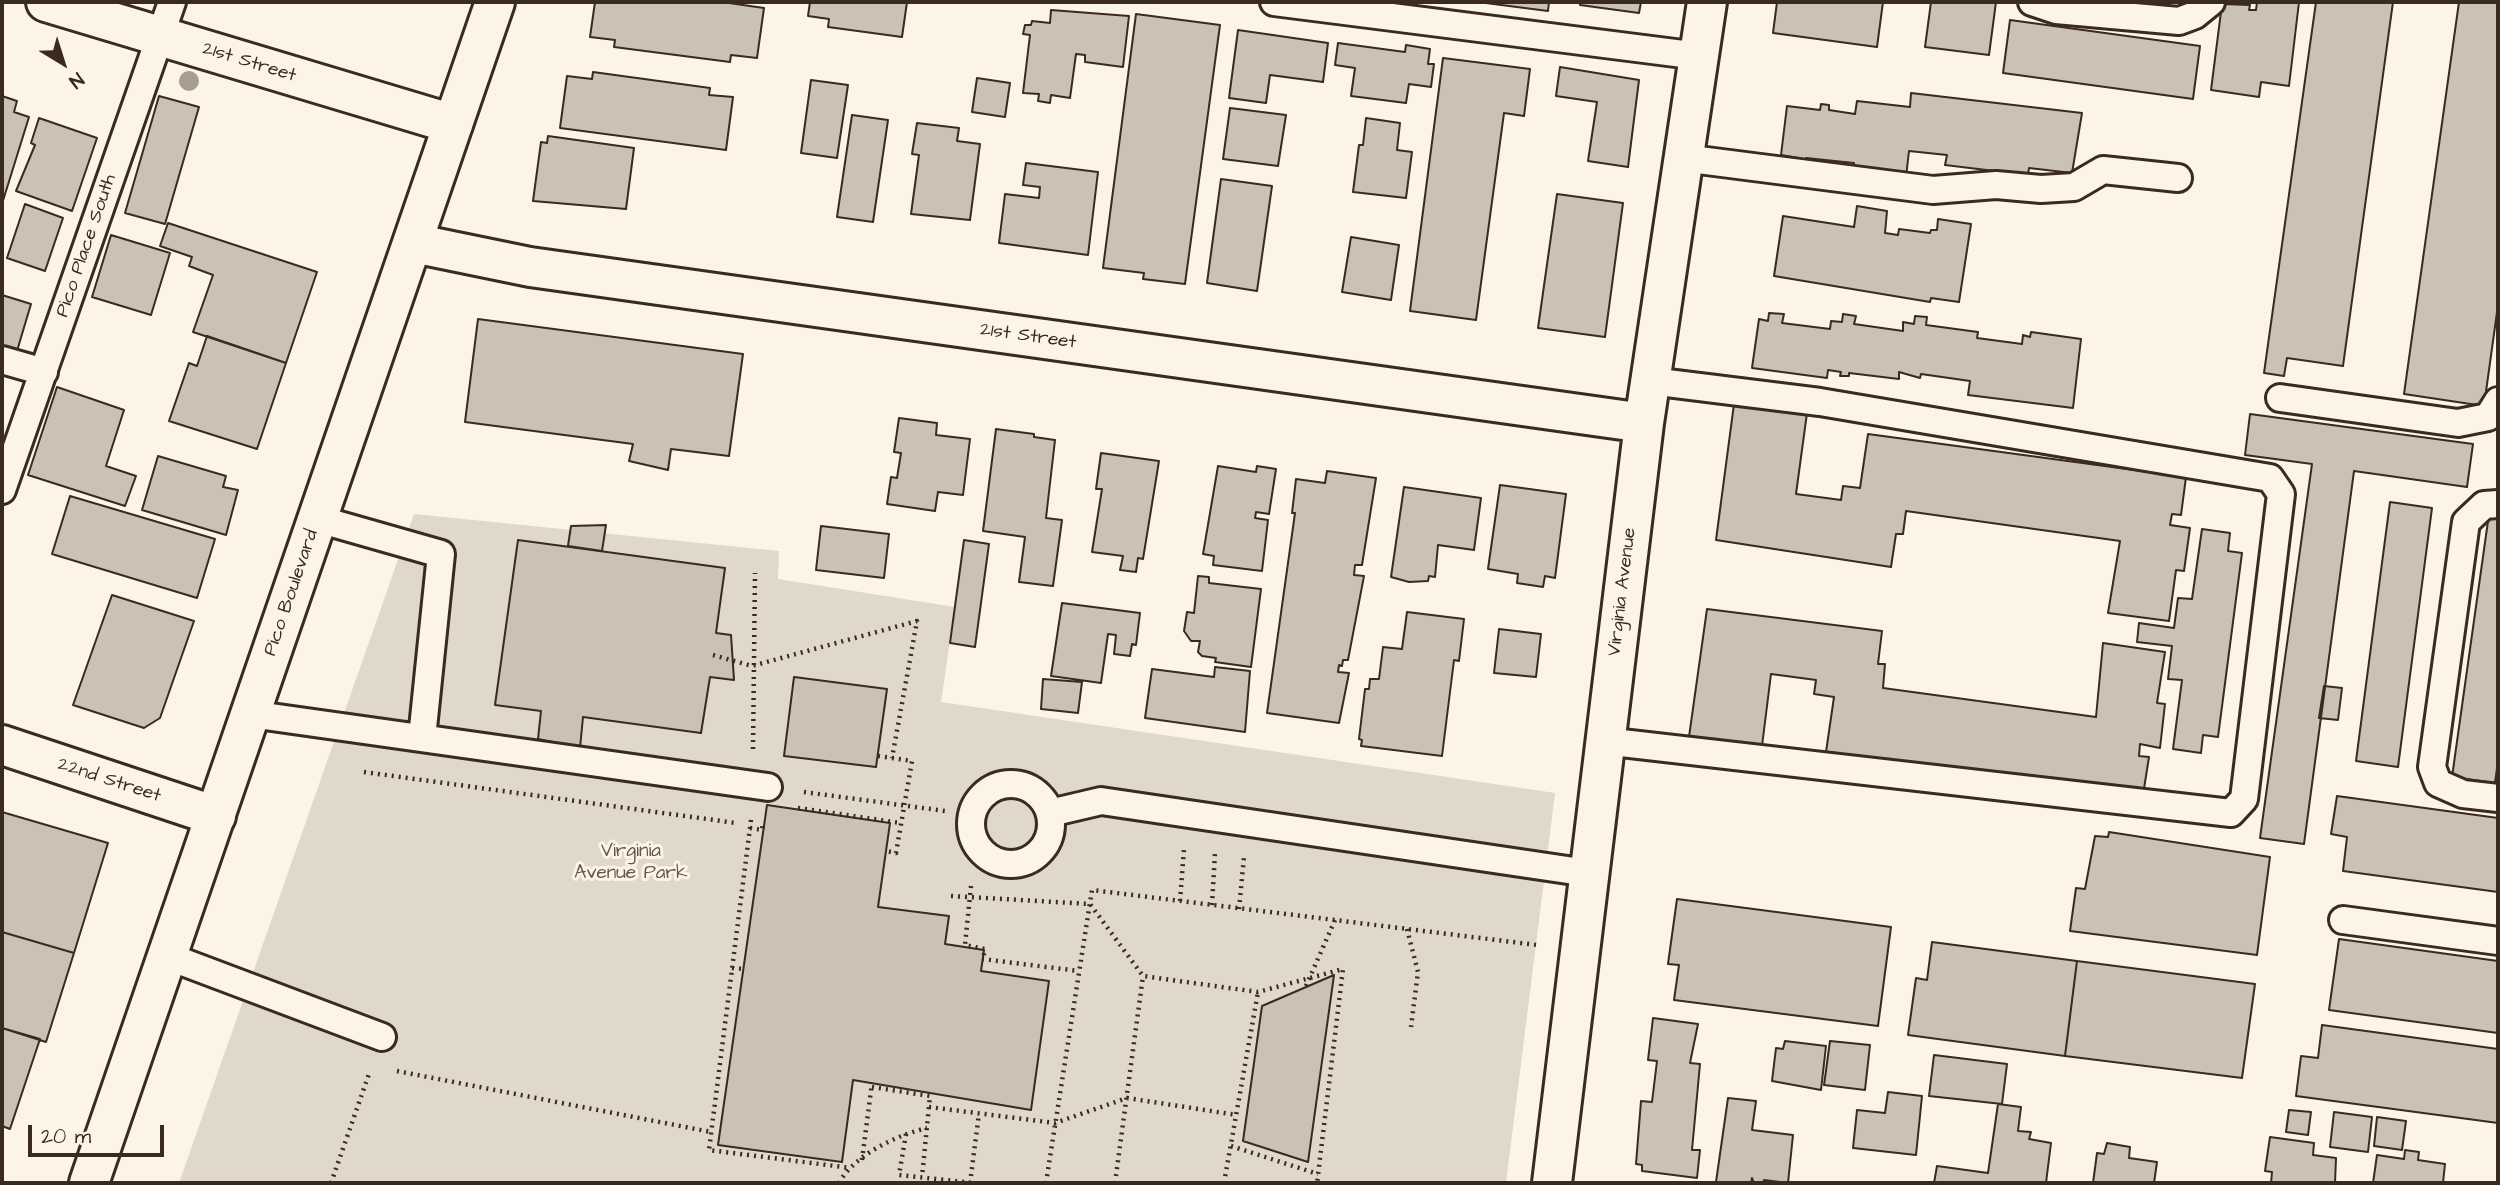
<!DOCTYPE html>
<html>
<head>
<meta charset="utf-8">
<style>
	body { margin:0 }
	#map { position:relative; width:2500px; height:1185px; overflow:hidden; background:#fcf5e5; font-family:"Architects Daughter",sans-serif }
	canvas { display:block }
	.frame { position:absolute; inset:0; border:4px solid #3b2a1e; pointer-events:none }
	.north { position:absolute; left:28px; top:28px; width:70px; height:70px; -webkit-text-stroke:5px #fcf5e5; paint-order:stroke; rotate:142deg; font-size:19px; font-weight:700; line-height:28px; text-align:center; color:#3b2a1e }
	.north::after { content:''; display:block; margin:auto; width:24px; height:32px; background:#3b2a1e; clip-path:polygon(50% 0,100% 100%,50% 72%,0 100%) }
	.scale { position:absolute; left:28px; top:1125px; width:136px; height:32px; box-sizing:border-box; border:4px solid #3b2a1e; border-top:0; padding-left:9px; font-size:21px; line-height:24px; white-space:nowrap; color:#3b2a1e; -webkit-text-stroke:5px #fcf5e5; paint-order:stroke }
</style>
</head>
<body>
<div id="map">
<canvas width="2500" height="1185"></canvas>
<div class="frame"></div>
<div class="north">N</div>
<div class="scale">20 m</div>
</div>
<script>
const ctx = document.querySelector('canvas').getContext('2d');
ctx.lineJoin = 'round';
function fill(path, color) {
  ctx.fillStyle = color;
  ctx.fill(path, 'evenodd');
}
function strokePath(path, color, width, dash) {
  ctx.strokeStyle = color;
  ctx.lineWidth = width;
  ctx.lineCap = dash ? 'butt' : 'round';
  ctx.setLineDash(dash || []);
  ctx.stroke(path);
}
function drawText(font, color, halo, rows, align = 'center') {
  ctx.font = font + ' "Architects Daughter",sans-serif';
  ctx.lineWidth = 6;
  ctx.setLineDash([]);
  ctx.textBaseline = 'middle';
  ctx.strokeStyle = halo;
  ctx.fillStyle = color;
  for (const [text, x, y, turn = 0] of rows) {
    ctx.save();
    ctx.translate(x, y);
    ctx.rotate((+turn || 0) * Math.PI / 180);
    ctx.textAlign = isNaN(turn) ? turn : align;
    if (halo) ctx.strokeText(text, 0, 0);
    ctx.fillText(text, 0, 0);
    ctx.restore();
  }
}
const green = new Path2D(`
	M414 514 779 551 778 579 955 607 941 702 1555 793 1506 1183H179Z`);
const building = new Path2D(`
	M595 2H722L764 8 757 58 731 55 730 62 614 47 615 40 590 37Z
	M810 2H907L902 37 828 27 829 19 808 16Z
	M1478 2H1549L1548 11Z
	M1580 2H1641L1639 13 1580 5Z
	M1777 2H1883L1877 47 1773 33Z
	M1931 2H1996L1989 55 1925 47Z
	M2257 2H2299L2289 86 2261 82 2259 97 2211 90 2222 4 2250 5 2249 10H2256Z
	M2316 2H2393L2343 366 2287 358 2284 376 2264 373Z
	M2459 2H2498V305L2484 406 2404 394Z
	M1051 10 1129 16 1123 67 1085 62V55L1076 54 1070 98 1051 95 1050 103 1038 101 1039 94 1023 93 1030 35 1023 34 1025 25H1031L1032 21 1050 23Z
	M1136 14 1220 25 1185 284 1143 279 1144 273 1103 268Z
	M2010 20 2200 46 2193 99 2003 73Z
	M1238 30 1328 43 1323 82 1270 75 1266 103 1229 98Z
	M1338 43 1405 52 1406 45 1430 49 1428 64H1434L1431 87 1409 84 1406 103 1351 96 1355 68 1335 65Z
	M1443 58 1530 69 1524 116 1504 113 1476 320 1410 311Z
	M1560 67 1639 80 1628 167 1588 161 1597 102 1556 96Z
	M593 72 710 88 709 95 733 97 726 150 560 128 567 76 592 79Z
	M977 78 1010 83 1005 117 972 112Z
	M811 80 848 85 837 158 801 153Z
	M1911 93 2082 113 2072 173 2029 168 2028 175 1945 165 1947 155 1909 151 1906 177 1853 172 1854 163 1806 158 1805 161 1797 160 1798 158 1781 155 1787 106 1820 110 1821 104 1829 105V110L1855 114 1857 101 1910 107Z
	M2 96 17 101 14 112 29 117 2 204Z
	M159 96 199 107 165 224 125 213Z
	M1230 108 1286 115 1278 166 1223 159Z
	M852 115 888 120 873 222 837 217Z
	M39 118 97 138 72 211 16 191 35 145 31 143Z
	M1366 118 1400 123 1397 150 1412 152 1406 198 1353 192 1359 145H1363Z
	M917 123 959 128 957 141 980 144 970 220 911 214 919 155 912 154Z
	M548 136 634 148 626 209 533 201 541 142 547 143Z
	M1026 163 1098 172 1088 255 999 243 1005 194 1039 198 1040 187 1023 185Z
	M1221 179 1272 186 1257 291 1207 283Z
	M1557 194 1623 203 1605 337 1538 328Z
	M25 204 63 218 45 271 7 258Z
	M1857 206 1887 211 1885 233 1898 235 1899 229 1930 233 1931 230H1937L1938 219 1971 224 1959 302 1931 298 1930 302 1774 276 1783 216 1854 227Z
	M168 223 317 272 286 363 193 332 213 275 189 266 192 257 160 246Z
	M111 235 170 253 151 315 92 297Z
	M1351 237 1399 245 1391 300 1342 292Z
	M2 295 31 304 17 351 2 346Z
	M1769 313 1784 314 1782 323 1830 329 1831 321 1842 322 1843 314 1856 316 1854 324 1903 331V322L1914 324 1915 316 1927 317 1926 325 1978 332 1977 338 2022 344 2023 335 2030 337 2031 332 2081 339 2073 408 1968 395 1970 381 1921 374 1920 378 1899 372V379L1849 373V376H1840L1841 372 1828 370 1827 378 1752 368 1759 319 1768 321Z
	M478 319 743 354 729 456 671 449 668 470 629 461 633 444 465 422Z
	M207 336 286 363 257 449 169 421 189 363 197 366Z
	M57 387 124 410 106 466 136 476 125 506 28 475Z
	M1734 404 1807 413 1796 494 1841 500 1843 486 1860 488 1868 434 2186 477 2181 515 2172 514 2170 525 2190 528 2184 571 2176 570 2169 621 2108 613 2120 541 1906 511 1903 534H1896L1891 567 1716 540Z
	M2250 414 2473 444 2467 487 2354 471 2304 844 2260 838 2312 464 2245 455Z
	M899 418 937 423 936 435 970 439 963 495 938 492 935 511 887 504 891 477 897 478 901 453 894 452Z
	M996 429 1034 434V437L1055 440 1046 518 1062 520 1053 586 1019 582 1025 537 983 531Z
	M1101 453 1159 461 1143 559 1138 558 1136 572 1120 570 1123 556 1092 552 1102 489H1096Z
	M158 456 226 476 223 487 238 490 226 535 142 510Z
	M1218 466 1256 472 1257 466 1276 469 1269 514 1256 512 1255 518 1268 520 1262 571 1213 565 1214 556 1203 554Z
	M1327 471 1376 478 1362 565H1355L1354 575 1364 576 1348 660H1343L1342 666 1339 665 1338 672 1349 673 1339 723 1267 713 1295 513H1292L1296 479 1325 483Z
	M1500 485 1566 494 1555 578 1545 576 1543 587 1517 583 1518 574 1488 569Z
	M1404 487 1481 498 1474 550 1438 545 1435 577 1429 576 1428 581 1409 582 1391 577Z
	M70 496 215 539 197 598 52 554Z
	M2390 502 2432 508 2398 767 2356 761Z
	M2489 514 2498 515V761L2495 783 2452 777Z
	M606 525 602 551 568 546 571 526Z
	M821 526 889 534 884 578 816 570Z
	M2202 529 2230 533 2228 551 2242 553 2218 737 2203 735 2201 753 2173 749 2182 680 2168 679 2172 646 2137 642 2139 623 2174 628 2178 598 2192 599Z
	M518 540 725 568 716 633 731 635 734 680 710 677 701 733 583 717 580 748 538 739 541 711 495 705Z
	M964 540 989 544 975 647 950 643Z
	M1198 576 1209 577V583L1261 589 1251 667 1215 662 1216 658 1202 656 1198 652 1200 641H1191L1184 631 1187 612 1194 613Z
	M112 595 194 621 160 718 144 728 73 705Z
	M1062 603 1140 613 1136 645 1132 644 1130 656 1114 654 1116 635 1108 634 1101 683 1051 676Z
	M1707 609 1882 631 1878 664H1885L1883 688 2096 717 2103 643 2165 652 2157 703 2165 704 2160 748 2140 744 2139 756 2149 757 2143 795 1826 752 1834 697 1814 694 1816 680 1771 674 1761 754 1688 744Z
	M1407 612 1464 619 1459 661 1454 660 1442 756 1361 746 1362 740 1359 739 1365 689H1369L1370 679H1379L1383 647 1402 649Z
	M1499 629 1541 634 1536 677 1494 673Z
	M1215 667 1250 671 1245 732 1145 718 1152 669 1214 677Z
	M794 677 887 689 876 767 784 756Z
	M1043 679 1082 682 1078 713 1041 709Z
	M2324 686 2342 688 2338 720 2319 718Z
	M2337 796 2498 818V892L2343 871 2347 837 2331 834Z
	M767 805 890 823 878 907 949 916 945 944 984 950 981 971 1049 981 1031 1110 853 1080 842 1162 718 1145Z
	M2 812 108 843 74 953 2 932Z
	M2109 832 2270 857 2257 955 2070 931 2076 888 2085 889 2095 836 2108 837Z
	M1677 899 1891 927 1878 1026 1674 1000 1679 965 1668 964Z
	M2 932 74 953 46 1042 2 1028Z
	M2339 939 2498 961V1033L2329 1010Z
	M1932 942 2077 961 2065 1056 1908 1035 1916 978 1927 980Z
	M2077 961 2255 984 2242 1078 2065 1056Z
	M1334 975 1308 1162 1243 1141 1262 1006Z
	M1653 1018 1698 1024 1690 1063 1700 1064 1692 1150H1700L1697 1178 1642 1171V1165L1636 1164 1641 1101 1652 1102 1657 1061 1648 1060Z
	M2322 1025 2498 1049V1123L2296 1096 2301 1056 2318 1058Z
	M2 1028 40 1039 10 1129 2 1126Z
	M1785 1041 1826 1046 1821 1090 1772 1081 1776 1048 1783 1049Z
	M1830 1041 1870 1045 1865 1090 1824 1085Z
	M1934 1055 2007 1064 2002 1104 1929 1096Z
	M1888 1092 1922 1096 1916 1155 1853 1148 1857 1110 1885 1113Z
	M1728 1098 1756 1101 1752 1130 1793 1135 1788 1183 1764 1180 1763 1183H1754L1752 1178 1751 1183 1716 1182Z
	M1998 1104 2021 1107 2018 1131 2031 1132 2029 1139 2051 1143 2046 1183H1934L1937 1166 1988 1173Z
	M2289 1110 2311 1112 2308 1135 2286 1132Z
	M2334 1112 2372 1117 2368 1152 2330 1147Z
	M2377 1117 2406 1121 2402 1150 2374 1146Z
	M2270 1137 2314 1143 2313 1155 2336 1158 2335 1183H2271L2272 1172 2265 1171Z
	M2107 1143 2130 1147 2129 1158 2157 1162 2154 1183H2093L2097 1153 2104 1154Z
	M2405 1150 2419 1152 2418 1160 2445 1164 2443 1183H2373L2377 1155 2404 1159Z`);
const path = new Path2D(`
	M713 655 752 666 917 621 892 758
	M753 749 755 573
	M878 756 912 761 896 853 886 851
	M364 772 736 823
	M804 792 945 811
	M798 808 901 823
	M751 820 709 1150 851 1168
	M750 828 762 830 763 822
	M971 886 965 945 985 949 983 959
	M951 896 1090 904 1143 976 1258 992 1343 969 1317 1183
	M1180 901 1184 849
	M1212 905 1215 853
	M1239 909 1244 857
	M1407 929 1418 972 1411 1027
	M982 959 1079 971
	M732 968 743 969
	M1306 986 1335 920
	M397 1071 711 1132
	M872 1087 930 1096 922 1177
	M929 1107 1055 1123 1127 1098 1237 1115
	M906 1134 899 1175 974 1183
	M1231 1146 1318 1174
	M862 1160 872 1083
	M331 1183 370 1071
	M839 1183C854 1155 897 1135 927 1128
	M970 1183 979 1114
	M1046 1183 1092 890 1537 945
	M1115 1183 1143 976
	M1224 1183 1258 992`);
const lane = new Path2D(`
	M1274 2 1699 56
	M2032 2 2056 10 2179 21 2195 15 2211 2
	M1683 158 1933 190 1996 185 2041 189 2074 187 2103 170 2178 178
	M2 360 44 372
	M2280 398 2458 423 2488 417 2498 401
	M2 490 172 2
	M2498 504 2484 505 2466 522 2432 767 2438 783 2463 794 2498 798
	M318 519 441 554 422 738
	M250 714 768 787
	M1604 741 2231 813 2244 799 2281 494 2270 478 1820 402 1651 381
	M971 824a40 40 0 1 1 80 0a40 40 0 1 1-80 0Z
	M1050 813 1101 801 1588 873
	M2343 920 2498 941
	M167 956 382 1037`);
const street = new Path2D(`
	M46 2 453 124
	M413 243 530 267 1644 423
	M2 745 216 816
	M1552 1183 1644 423 1707 2`);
const secondary = new Path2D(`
	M89 1183 495 2`);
const trees = [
	[189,81]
];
const streetNames = [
	["21st Street",249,63,17],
	["Pico Place South",87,246,-71],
	["21st Street",1028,337,8],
	["Virginia Avenue",1623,592,-83],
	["Pico Boulevard",292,593,-71],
	["22nd Street",109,781,18]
];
const parkNames = [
	["Virginia",631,852],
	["Avenue Park",631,874]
];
fill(green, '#e0d8c8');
fill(building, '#ccc2b3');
strokePath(building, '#3b2a1e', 2);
strokePath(lane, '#3b2a1e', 32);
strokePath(street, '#3b2a1e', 44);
strokePath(secondary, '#3b2a1e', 44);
strokePath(path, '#3b2a1e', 4.5, [2, 5]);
strokePath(lane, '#fcf5e5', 26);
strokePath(street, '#fcf5e5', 38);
strokePath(secondary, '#fcf5e5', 38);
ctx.fillStyle = '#a89e8f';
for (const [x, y] of trees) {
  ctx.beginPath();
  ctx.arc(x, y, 10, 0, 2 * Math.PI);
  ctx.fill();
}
drawText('19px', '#3b2a1e', '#fcf5e5', streetNames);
drawText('19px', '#645648', '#fcf5e5', parkNames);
</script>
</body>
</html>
